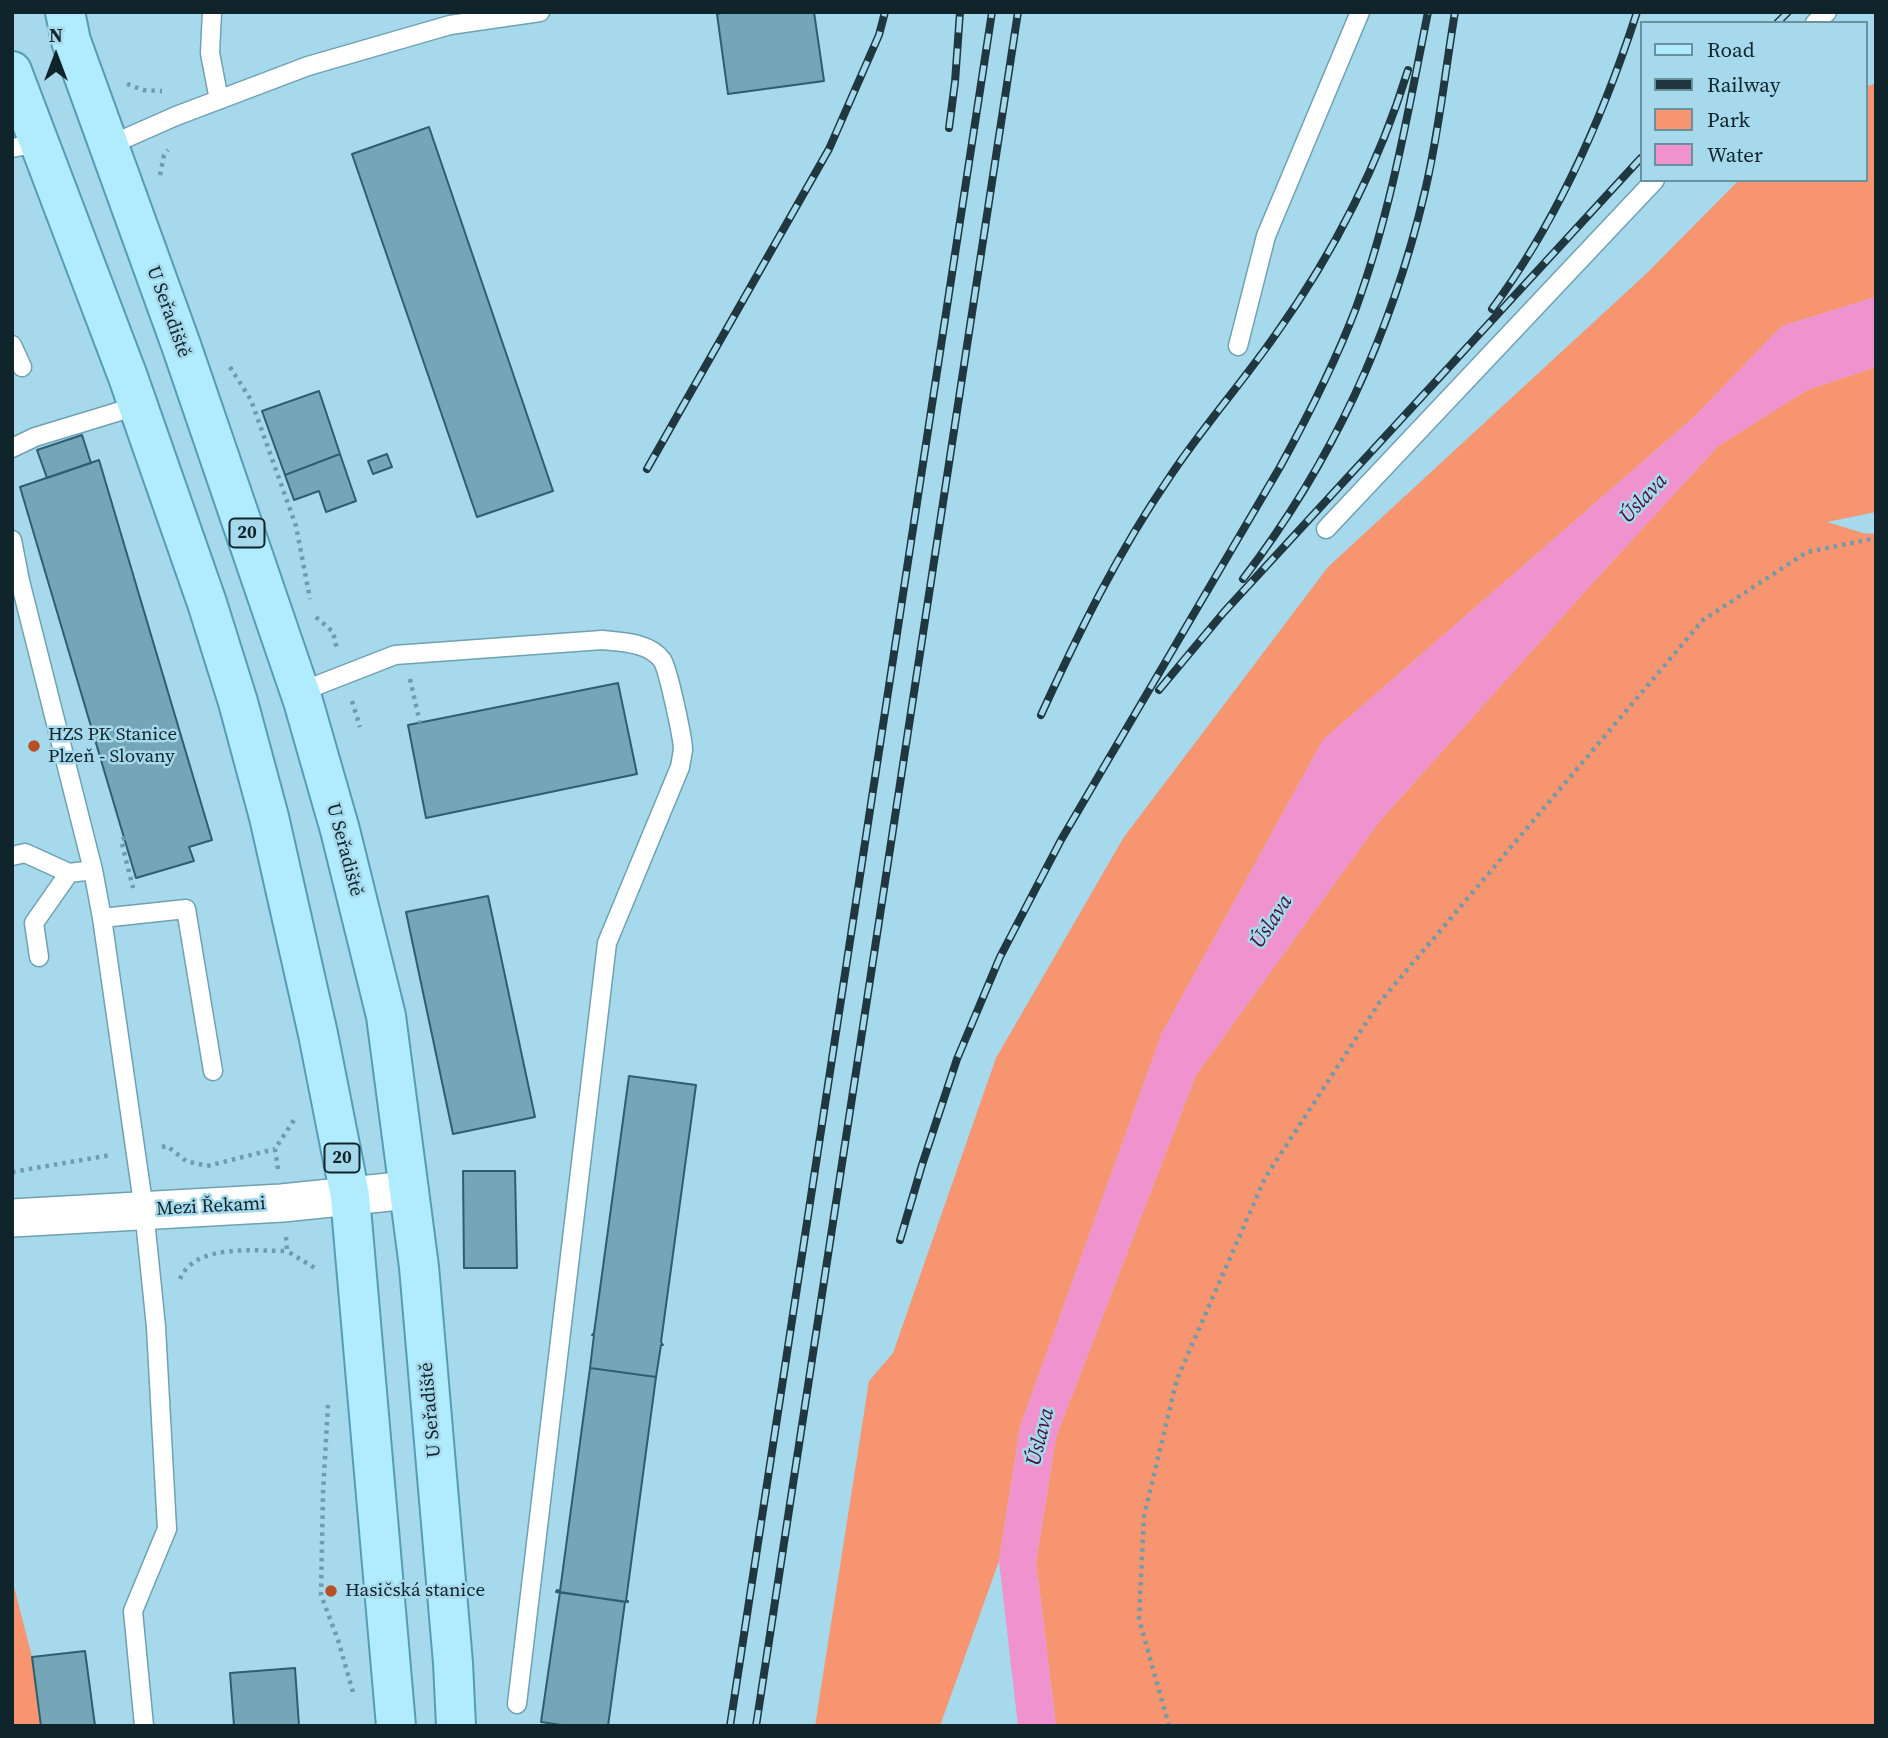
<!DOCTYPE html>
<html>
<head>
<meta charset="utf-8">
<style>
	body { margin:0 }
	#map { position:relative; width:1888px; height:1738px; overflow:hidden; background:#a5d9eb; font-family:"Source Serif 4",serif }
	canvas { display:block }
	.frame { position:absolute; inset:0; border:14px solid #10242b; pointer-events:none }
	.legend { position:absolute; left:1640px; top:21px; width:228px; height:161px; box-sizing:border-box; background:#a5d9eb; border:2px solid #69919e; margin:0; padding:9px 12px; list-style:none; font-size:21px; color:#10242b }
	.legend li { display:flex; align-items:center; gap:14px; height:35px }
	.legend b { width:35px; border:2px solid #69919e }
	.north { position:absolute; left:21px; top:21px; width:70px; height:70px; -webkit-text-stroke:5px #a5d9eb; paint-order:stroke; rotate:0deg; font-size:19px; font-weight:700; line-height:28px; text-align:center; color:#10242b }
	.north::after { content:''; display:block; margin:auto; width:24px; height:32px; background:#10242b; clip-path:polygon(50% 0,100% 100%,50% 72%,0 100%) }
</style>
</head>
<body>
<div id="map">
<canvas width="1888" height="1738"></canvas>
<div class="frame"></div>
<ul class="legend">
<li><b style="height:9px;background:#b0ebfe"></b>Road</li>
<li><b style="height:9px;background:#20373f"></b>Railway</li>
<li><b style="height:19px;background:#f69570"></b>Park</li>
<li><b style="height:19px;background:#f092ce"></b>Water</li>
</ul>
<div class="north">N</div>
</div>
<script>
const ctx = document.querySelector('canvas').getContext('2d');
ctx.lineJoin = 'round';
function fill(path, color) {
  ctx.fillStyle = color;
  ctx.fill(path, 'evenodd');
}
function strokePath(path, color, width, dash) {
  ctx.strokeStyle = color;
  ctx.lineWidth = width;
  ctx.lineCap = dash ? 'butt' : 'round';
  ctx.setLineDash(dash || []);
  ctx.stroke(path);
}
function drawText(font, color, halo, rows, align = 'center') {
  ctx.font = font + ' "Source Serif 4",serif';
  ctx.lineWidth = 5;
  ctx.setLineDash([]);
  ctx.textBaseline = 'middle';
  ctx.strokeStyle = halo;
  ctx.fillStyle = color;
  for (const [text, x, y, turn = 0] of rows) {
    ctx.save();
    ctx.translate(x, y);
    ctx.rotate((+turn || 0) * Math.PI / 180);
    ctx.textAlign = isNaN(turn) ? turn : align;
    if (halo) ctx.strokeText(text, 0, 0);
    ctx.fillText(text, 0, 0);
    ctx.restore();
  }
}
const green = new Path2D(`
	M1876 83V297L1782 326 1694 417 1323 740 1162 1033 1020 1427 999 1561 940 1726H815L869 1381 893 1353 996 1058 1124 837 1328 567 1647 273 1739 180H1865V87Z
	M1876 367V512L1827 522 1863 533 1876 534V1726H1056L1036 1562 1056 1437 1196 1075 1379 822 1588 588 1718 446 1807 390Z
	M12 1579 32 1657 41 1726H12Z`);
const water = new Path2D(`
	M1876 297V367L1807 390 1718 446 1588 588 1379 822 1196 1075 1056 1437 1036 1562 1056 1726H1018L999 1561 1020 1427 1162 1033 1323 740 1694 417 1782 326Z`);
const building = new Path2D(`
	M726 12H814L824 81 728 94 717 14Z
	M429 127 553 491 477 517 352 154Z
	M319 391 340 454 285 475 262 411Z
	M82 435 91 463 47 478 37 450Z
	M340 454 356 501 326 512 319 491 294 500 285 475Z
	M387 454 392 467 373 474 368 461Z
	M99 460 212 840 189 847 194 861 136 878 20 487Z
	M618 683 637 774 426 818 408 725Z
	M488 896 535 1117 453 1134 406 912Z
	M629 1076 696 1085 661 1342 663 1345H661L656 1377 590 1368 594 1335H592L594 1333Z
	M463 1171H515L517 1268H464Z
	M590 1368 656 1377 626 1601H628V1602L556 1592 557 1590 560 1591Z
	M560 1592 625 1602 608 1726H568L541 1722Z
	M85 1651 95 1726H41L32 1657Z
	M295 1668 299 1726H234L230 1673Z`);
const path = new Path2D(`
	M127 84 143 90 162 91
	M160 175 164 155 168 150
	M230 367 251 400 296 526 310 599
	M316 617 333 632 337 649
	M410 679 420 723
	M352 701 360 727
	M125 838 121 840 133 888
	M162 1147 167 1146 186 1161 207 1166 275 1149
	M278 1169 275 1149 296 1117
	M12 1172 111 1155
	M286 1237 287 1251 318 1270
	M180 1279C195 1243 255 1251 287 1251
	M328 1405 323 1492 321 1595 338 1640 353 1692
	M1169 1726 1139 1619 1144 1516 1177 1379 1265 1178 1379 1003 1703 620 1807 552 1876 538`);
const service = new Path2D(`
	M212 12 210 53 219 100
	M1815 23 1827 12
	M108 146 176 116 308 66 450 25 540 12
	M12 148 39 143
	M12 345 22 367
	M1238 346 1266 236 1360 12
	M12 448 35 437 137 406
	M1326 529 1655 180
	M12 540 20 581 93 870 102 918 144 1210 156 1327 167 1529 133 1611 144 1726
	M300 692 395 655 602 640C621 642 649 642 662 660 668 668 683 739 683 750 682 756 681 761 680 767L607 943 517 1704
	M12 856 25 853 69 873 93 870
	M102 918 186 909 213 1071
	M39 957 34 923 69 873`);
const minor = new Path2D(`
	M12 1218 282 1203 409 1190`);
const primary = new Path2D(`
	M65 12 71 41 181 345 303 701 340 830 386 1016 419 1267 453 1663 456 1726
	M12 71 128 377 207 603 238 702 269 817 318 1034 350 1196 396 1726`);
const rail = new Path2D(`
	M1777 23 1788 12
	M949 128 955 82 960 12
	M1492 309C1558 220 1603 117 1637 12
	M647 469 829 149 879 35 885 12
	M1243 579C1331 464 1392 332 1425 191 1439 132 1445 72 1455 12
	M1159 690 1224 612 1641 158
	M1041 715C1078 634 1118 552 1169 478 1202 428 1242 383 1276 334 1333 254 1379 164 1408 70
	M900 1240 922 1165 957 1059 1000 957 1061 840 1280 467C1308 416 1335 363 1356 308 1391 212 1408 112 1428 12
	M730 1726 992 12
	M756 1726 1018 12`);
const markers = [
	[34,746,7,"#b75125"],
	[331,1591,7,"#b75125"]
];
const shields = [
	[247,533,35],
	[342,1158,35]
];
const shieldNames = [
	["20",247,533],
	["20",342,1158]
];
const streetNames = [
	["U Seřadiště",168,312,70],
	["U Seřadiště",344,850,75],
	["Mezi Řekami",211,1207,-3],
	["U Seřadiště",431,1410,-95]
];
const poiNames = [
	["HZS PK Stanice",48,735],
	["Plzeň - Slovany",48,757],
	["Hasičská stanice",345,1591]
];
const waterNames = [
	["Úslava",1644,499,-47],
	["Úslava",1272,922,-57],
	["Úslava",1041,1437,-76]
];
fill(green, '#f69570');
fill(water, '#f092ce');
fill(building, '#74a6b8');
strokePath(building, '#2e5f6f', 2);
strokePath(service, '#6fa1b2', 21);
strokePath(minor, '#6fa1b2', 40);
strokePath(primary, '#569cb4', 42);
strokePath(path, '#729baa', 4.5, [3.5, 5]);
strokePath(service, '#fff', 18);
strokePath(minor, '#fff', 37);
strokePath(primary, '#b0ebfe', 38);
strokePath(rail, '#20373f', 8);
strokePath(rail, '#a5d9eb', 5, [16]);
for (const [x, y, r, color] of markers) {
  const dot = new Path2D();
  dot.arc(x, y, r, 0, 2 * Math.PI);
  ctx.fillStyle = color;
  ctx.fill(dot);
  strokePath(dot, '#a5d9eb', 2.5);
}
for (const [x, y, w] of shields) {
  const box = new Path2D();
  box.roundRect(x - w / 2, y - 14.5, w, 29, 5);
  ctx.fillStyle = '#a5d9eb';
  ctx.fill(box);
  strokePath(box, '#10242b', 2);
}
drawText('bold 18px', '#10242b', null, shieldNames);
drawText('19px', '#10242b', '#a5d9eb', streetNames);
drawText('19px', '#10242b', '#a5d9eb', poiNames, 'left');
drawText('italic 21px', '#480f37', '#a5d9eb', waterNames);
</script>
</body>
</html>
